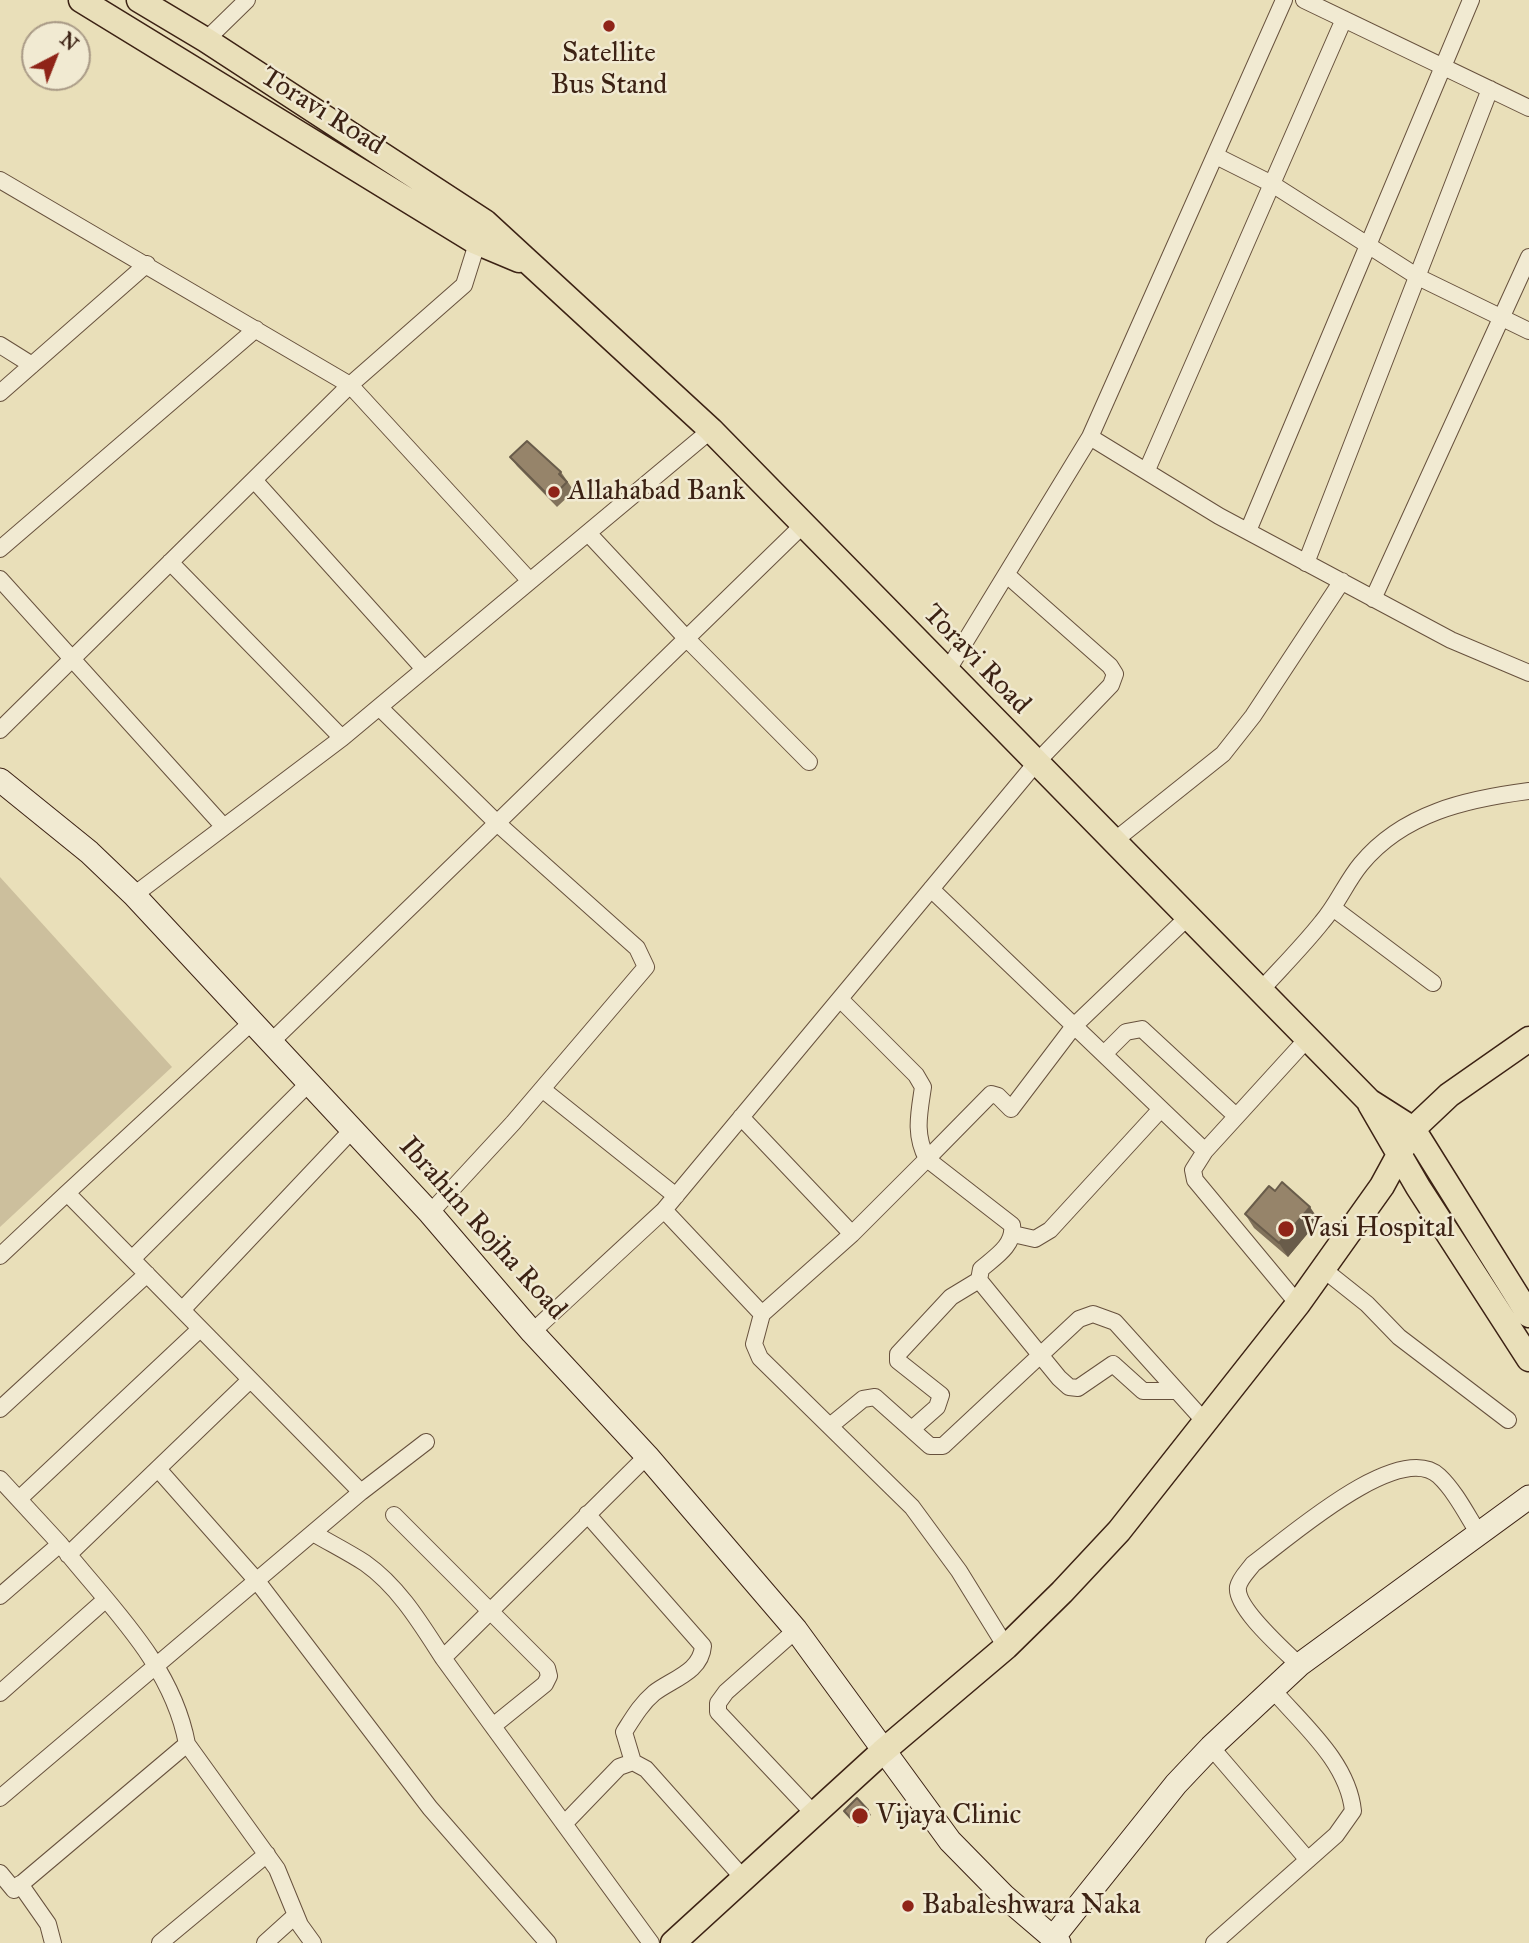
<!DOCTYPE html>
<html>
<head>
<meta charset="utf-8">
<style>
	body { margin:0 }
	#map { position:relative; width:1529px; height:1943px; overflow:hidden; background:#e9dfb9; font-family:"IM FELL Great Primer",serif }
	canvas { display:block }
	.north { position:absolute; left:21px; top:21px; width:70px; height:70px; box-sizing:border-box; background:#f1ead2; border:2px solid #a99a86; border-radius:50%; rotate:42deg; font-size:19px; font-weight:700; line-height:28px; text-align:center; color:#3c2214 }
	.north::after { content:''; display:block; margin:auto; width:24px; height:32px; background:#8f2418; clip-path:polygon(50% 0,100% 100%,50% 72%,0 100%) }
</style>
</head>
<body>
<div id="map">
<canvas width="1529" height="1943"></canvas>
<div class="north">N</div>
</div>
<script>
const ctx = document.querySelector('canvas').getContext('2d');
ctx.lineJoin = 'round';
function fill(path, color) {
  ctx.fillStyle = color;
  ctx.fill(path, 'evenodd');
}
function strokePath(path, color, width, dash) {
  ctx.strokeStyle = color;
  ctx.lineWidth = width;
  ctx.lineCap = dash ? 'butt' : 'round';
  ctx.setLineDash(dash || []);
  ctx.stroke(path);
}
function drawText(font, color, halo, rows, align = 'center') {
  ctx.font = font + ' "IM FELL Great Primer",serif';
  ctx.lineWidth = 5;
  ctx.setLineDash([]);
  ctx.textBaseline = 'middle';
  ctx.strokeStyle = halo;
  ctx.fillStyle = color;
  for (const [text, x, y, turn = 0] of rows) {
    ctx.save();
    ctx.translate(x, y);
    ctx.rotate((+turn || 0) * Math.PI / 180);
    ctx.textAlign = isNaN(turn) ? turn : align;
    if (halo) ctx.strokeText(text, 0, 0);
    ctx.fillText(text, 0, 0);
    ctx.restore();
  }
}
const green = new Path2D(`
	M0 877 172 1067 0 1227Z`);
const street = new Path2D(`
	M1304 0 1529 108
	M206 40 247 0
	M1216 156 1272 184 1418 277 1529 331
	M0 180 350 385 530 581
	M0 345 32 365
	M0 393 147 264
	M1090 437 1219 516 1451 640 1529 673
	M1147 470 1344 19
	M254 480 424 669
	M1248 531 1471 0
	M588 533 687 639 809 762
	M0 549 256 329
	M170 562 342 738
	M1306 563 1490 89
	M0 579 224 827
	M1373 599 1529 257
	M946 673 1090 437 1284 0
	M0 730 350 385 464 285 480 234
	M1114 841 1223 754 1253 716 1342 581
	M931 889 1205 1151
	M134 895 342 738 711 430
	M1333 908 1433 983
	M1261 990C1281 968 1303 946 1322 922 1337 905 1346 882 1361 864 1403 813 1467 799 1529 791
	M252 1022 67 1193 361 1492
	M271 1042 497 823 379 707
	M1104 1054 1126 1032 1142 1029 1236 1116
	M542 1089 676 1196
	M741 1117 852 1234
	M664 1210 762 1314 852 1234 927 1159C914 1134 919 1114 923 1087L916 1075 840 999
	M430 1213 513 1123 646 967 637 948 497 823 803 525
	M1013 1234 1035 1239 1050 1230 1161 1109
	M0 1256 67 1193
	M132 1259 309 1083
	M1323 1269 1367 1304 1399 1337 1508 1420
	M1298 1304 1195 1180 1193 1170 1205 1151 1308 1038
	M182 1310 352 1130
	M762 1314 754 1344 760 1358 912 1507 959 1571 1006 1647
	M532 1332 664 1210 1036 763 1111 685 1115 674 1110 666 1007 575
	M1177 1391H1143L1113 1364 1078 1388 1069 1387 1059 1378 979 1280 981 1269C995 1257 1015 1245 1012 1225L927 1159 991 1094 998 1096 1011 1109 1074 1026 1189 916
	M0 1409 147 1274
	M830 1426 863 1399 875 1397 930 1446H943L1079 1319 1093 1314 1115 1322 1206 1423
	M912 1429 937 1407 941 1395 898 1361V1354L951 1297 979 1280
	M647 1456 443 1658 651 1943
	M158 1469 257 1581 430 1808 548 1943
	M0 1479 60 1544
	M19 1499 200 1329
	M587 1514 703 1646C701 1672 672 1679 654 1693 641 1704 633 1718 624 1732L633 1762
	M394 1515 547 1668 549 1676 545 1684 493 1726
	M313 1533C330 1543 348 1552 365 1563 399 1587 421 1624 443 1658
	M68 1555 250 1380
	M0 1596 60 1544C109 1606 172 1663 187 1744L14 1890 0 1873
	M796 1630 726 1692 718 1703V1712L815 1815
	M1299 1665C1284 1650 1235 1608 1238 1587 1240 1578 1248 1571 1253 1564 1286 1540 1399 1439 1439 1476 1455 1491 1467 1515 1479 1534
	M0 1693 105 1600
	M187 1744 277 1869 300 1925 313 1943
	M1211 1747 1308 1860
	M0 1798 361 1492 426 1442
	M564 1824 619 1767 633 1762 646 1769 744 1879
	M20 1884 48 1924 53 1943
	M160 1943 267 1854
	M265 1943 296 1915
	M1214 1943 1336 1835 1353 1811C1348 1762 1303 1725 1272 1689`);
const secondary = new Path2D(`
	M0 780 89 852 134 895 430 1213 532 1332 647 1456 796 1630 950 1841 1004 1896 1059 1943
	M1052 1939 1176 1784 1211 1747 1299 1665 1529 1497`);
const primary = new Path2D(`
	M81 0 476 242 519 260
	M139 0 206 40 485 222 711 430 1369 1101 1413 1129 1529 1315
	M1370 1104 1418 1187 1529 1359
	M673 1943 882 1752 1006 1647 1062 1592 1119 1531 1298 1304 1382 1186 1413 1129 1449 1095 1529 1039`);
const wall = new Path2D(`
	M510 457 561 472 574 491 557 507 517 466Z
	M1275 1191 1319 1220 1288 1257 1254 1228 1245 1214Z
	M868 1810 871 1815 858 1827 844 1811Z`);
const shadedWall = new Path2D(`
	M1310 1207 1319 1220 1288 1257 1279 1243Z`);
const building = new Path2D(`
	M527 441 561 472 559 474 567 482 551 498 510 457Z
	M1282 1182 1310 1207 1279 1243 1245 1214 1269 1186 1275 1191Z
	M857 1798 868 1810 855 1823 844 1811Z`);
const markers = [
	[609,26,7,"#8f2418"],
	[554,492,7,"#8f2418"],
	[1286,1229,9,"#8f2418"],
	[860,1816,9,"#8f2418"],
	[908,1906,7,"#8f2418"]
];
const poiNames = [
	["Satellite",609,54,"center"],
	["Bus Stand",609,86,"center"],
	["Allahabad Bank",568,492],
	["Vasi Hospital",1302,1229],
	["Vijaya Clinic",876,1816],
	["Babaleshwara Naka",922,1906]
];
const streetNames = [
	["Toravi Road",322,112,32],
	["Toravi Road",976,660,46],
	["Ibrahim Rojha Road",482,1229,48]
];
fill(green, '#ccbf9d');
strokePath(street, '#67513d', 18);
strokePath(secondary, '#3c2214', 25);
strokePath(primary, '#3c2214', 27);
strokePath(street, '#f1ead2', 16);
strokePath(secondary, '#f1ead2', 23);
strokePath(primary, '#e9dfb9', 24);
fill(wall, '#81725b');
fill(shadedWall, '#695c4a');
fill(building, '#96846a');
strokePath(building, '#695c4a', 2);
for (const [x, y, r, color] of markers) {
  const dot = new Path2D();
  dot.arc(x, y, r, 0, 2 * Math.PI);
  ctx.fillStyle = color;
  ctx.fill(dot);
  strokePath(dot, '#f1ead2', 2.5);
}
drawText('28px', '#3c2214', '#f1ead2', poiNames, 'left');
drawText('28px', '#3c2214', '#f1ead2', streetNames);
</script>
</body>
</html>
